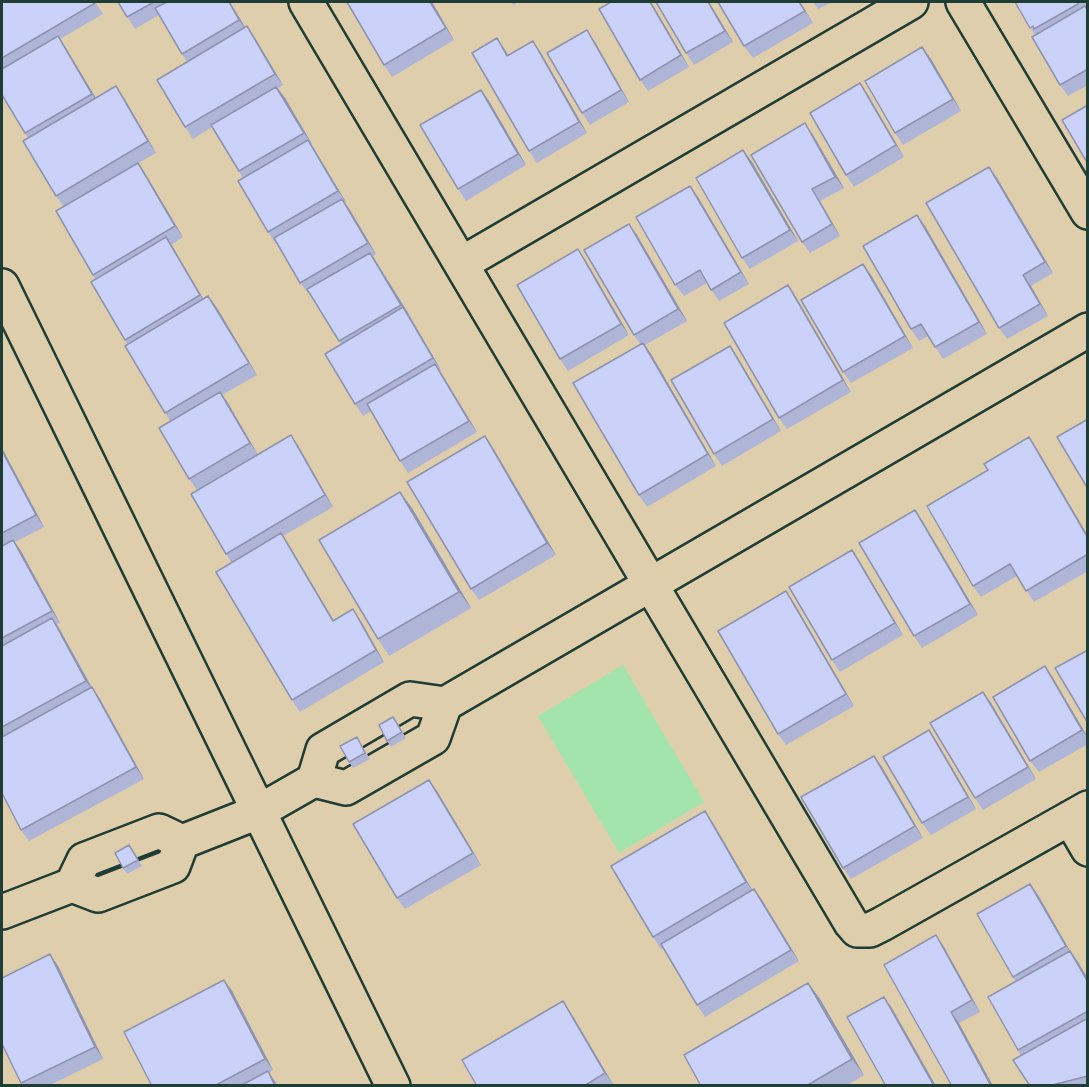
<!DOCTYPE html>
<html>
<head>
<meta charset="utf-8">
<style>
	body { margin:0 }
	#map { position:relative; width:1089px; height:1087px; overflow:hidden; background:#dfceab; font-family:"Comic Neue",sans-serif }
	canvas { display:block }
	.frame { position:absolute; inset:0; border:3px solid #1f3d34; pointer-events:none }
</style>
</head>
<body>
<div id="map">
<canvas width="1089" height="1087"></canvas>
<div class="frame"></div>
</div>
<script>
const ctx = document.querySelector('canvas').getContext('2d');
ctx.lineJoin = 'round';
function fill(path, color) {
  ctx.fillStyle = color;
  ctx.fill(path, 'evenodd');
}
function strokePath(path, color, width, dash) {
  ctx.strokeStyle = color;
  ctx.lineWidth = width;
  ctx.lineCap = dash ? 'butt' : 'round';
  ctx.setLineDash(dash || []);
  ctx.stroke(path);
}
const green = new Path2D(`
	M623 665 704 802 619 853 538 716Z`);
const street = new Path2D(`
	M306 2 851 923 857 930H870L882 924 1088 808
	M963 2 1088 212
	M461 264 911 2
	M2 286 393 1086
	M445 704 1088 330
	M1070 818 1088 849
	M182 842 258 812 314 780 323 750 410 699 445 704 433 738 346 788 314 780
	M2 912 72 885 98 895 173 866 182 842 159 831 84 860 72 885`);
const wall = new Path2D(`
	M2 2H95L103 14 60 39 96 98H124L156 153 124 171 138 163 146 175 183 237 171 245 203 299 208 296 217 308 257 375 222 395 258 455 299 447 333 507 283 536 334 621H361L384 662 300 712 292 700 232 563 226 554 197 490 189 479 170 421 165 413 125 340 93 275 64 207 56 196 28 138 2 95Z
	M118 2H230L245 27 247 26 255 38 283 85 278 88 285 98 312 144 311 145 346 202 345 203 376 254 373 256 410 316 441 370 440 371 477 432 408 473 400 461 371 411 363 416 355 404 341 344 310 293 309 294 300 283 277 243 276 244 268 232 243 178 212 127 193 139 185 127 187 62 159 15 135 29Z
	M347 2H432L454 40 392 77 384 65Z
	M511 2H519L513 5Z
	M651 2 689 67 648 91 640 80Z
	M709 2 733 42 694 65 686 53Z
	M800 2 813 23 753 58 744 46Z
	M813 2H832L818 9Z
	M1015 2H1088V6L1086 8 1088 10V85L1068 96 1060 85 1035 35Z
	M497 38 509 56 533 41 541 53 587 133 537 163 529 151Z
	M595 42 629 102 590 125 582 113Z
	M922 47 931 59 961 111 903 145 895 133Z
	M481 90 489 101 526 165 466 201 458 189Z
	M868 95 904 157 854 187 846 175Z
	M805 123 813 135 844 188 820 201 840 236 810 253 802 242Z
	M743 150 752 162 798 241 750 269 742 258Z
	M989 167 997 178 1053 273 1031 286 1048 316 1007 339 999 328Z
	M698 197 749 284 719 301 707 283 684 296 675 285Z
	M917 215 925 226 987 334 943 359 928 336 919 341 911 329Z
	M629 224 637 235 687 321 645 345 651 354 716 466 647 507 639 495 640 344 634 335Z
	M586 261 629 335 568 371 560 359Z
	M863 264 871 275 913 348 851 383 843 372Z
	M796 297 851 392 787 429 779 418Z
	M738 358 781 431 722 466 714 454Z
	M2 448 44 527 15 542 21 551 60 623 57 624 92 687 100 699 144 779 29 841 21 830 2 793Z
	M493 448 556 555 479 600 471 589Z
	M1037 449 1088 536V571L1034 602 1017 576 981 597 973 586Z
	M400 492 412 508 471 608 389 656 378 639Z
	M915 510 923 522 978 615 922 648 914 636Z
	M852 550 860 562 903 635 840 672 832 660Z
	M786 591 794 603 854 706 786 745 778 734Z
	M1045 666 1053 678 1088 737V744L1039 772 1030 761Z
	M991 703 1036 779 983 810 975 798Z
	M397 723 406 738 391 747 387 741Z
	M929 730 937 742 976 809 931 835 922 823Z
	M357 737 370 759 353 768 349 762Z
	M874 756 882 767 923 838 851 879 843 868Z
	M437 791 481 865 405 909 397 898Z
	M705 811 713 823 752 890 762 900 799 961 705 1017 697 1005 663 948 661 949 653 937Z
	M129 845 142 866 127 874 123 868Z
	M1030 884 1038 895 1070 951 1078 962 1088 979V1086H1030L1021 1056 1018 1050 1016 982 1013 977Z
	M936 935 944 947 980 1012 959 1023 952 1086Z
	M58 966 103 1059 48 1086H22L21 1083Z
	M224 980 232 991 273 1070 269 1073 277 1086H152Z
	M808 983 820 999 864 1075 846 1086H701Z
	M574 1018 614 1086H477Z`);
const shadedWall = new Path2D(`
	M229 2H230L248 32 239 20Z
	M430 2H432L454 40 446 28Z
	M650 2H651L689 67 681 55Z
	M708 2H709L733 42 725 31Z
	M799 2H800L813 23Z
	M247 26 255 38 283 85 275 74Z
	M587 30 595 42 629 102 621 90Z
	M58 36 66 48 100 105 92 94Z
	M497 38 505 50 515 68 507 56Z
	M533 41 541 53 587 133 579 122Z
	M922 47 931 59 961 111 953 99Z
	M860 83 868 95 904 157 896 145Z
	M116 86 124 98 156 153 148 141Z
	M276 87 285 98 312 144 304 133Z
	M481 90 489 101 526 165 518 154Z
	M805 123 813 135 844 188 835 177Z
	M308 140 316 152 346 202 338 191Z
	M743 150 752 162 798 241 790 230Z
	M138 163 146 175 183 237 175 226Z
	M989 167 997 178 1053 273 1045 262Z
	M690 186 698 197 749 284 741 272Z
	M812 189 820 201 840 236 832 224Z
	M342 199 350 210 376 254 368 243Z
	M917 215 925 226 987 334 979 322Z
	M629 224 637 235 687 321 678 309Z
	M166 237 174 249 208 307 200 295Z
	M578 249 586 261 629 335 621 324Z
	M370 253 378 265 410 316 401 305Z
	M863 264 871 275 913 348 905 336Z
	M1023 275 1031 286 1048 316 1040 304Z
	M788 285 796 297 851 392 843 380Z
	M208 296 217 308 257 375 249 363Z
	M403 307 411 319 441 370 433 358Z
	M643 343 651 354 716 466 708 454Z
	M730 346 738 358 781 431 773 419Z
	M435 364 443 376 477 432 469 421Z
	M220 392 228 403 258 455 250 443Z
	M291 435 299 447 333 507 325 495Z
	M485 436 493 448 556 555 547 543Z
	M1029 437 1037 449 1088 536V538Z
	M2 448 3 450 44 527 36 515 2 451Z
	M400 492 412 508 471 608 459 592Z
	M915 510 923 522 978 615 970 604Z
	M281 533 289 545 341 633 333 621Z
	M13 540 21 551 60 623 52 611Z
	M852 550 860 562 903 635 895 623Z
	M786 591 794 603 854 706 846 694Z
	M353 609 361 621 384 662 376 650Z
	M52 618 60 630 94 692 86 681Z
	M1045 666 1053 678 1088 738 1082 730Z
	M92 687 100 699 144 779 136 767Z
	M983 692 991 703 1036 779 1028 767Z
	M929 730 937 742 976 809 968 797Z
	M874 756 882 767 923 838 915 826Z
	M429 780 437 791 481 865 473 853Z
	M705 811 713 823 754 893 746 882Z
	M1030 884 1038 895 1074 958 1066 946Z
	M754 889 762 900 799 961 791 950Z
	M936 935 944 947 980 1012 972 1000Z
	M1070 951 1078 962 1088 979V982Z
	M50 954 58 966 103 1059 95 1047Z
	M224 980 232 991 273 1070 265 1059Z
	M808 983 820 999 864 1075 852 1059Z
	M884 997 892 1008 936 1086H934Z
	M563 1001 574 1018 614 1086 605 1073Z
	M951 1012 959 1023 993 1086H991Z
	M268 1071 276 1083 277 1086H275Z`);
const building = new Path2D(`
	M2 2H94L95 3 2 58Z
	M118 2H154L127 17Z
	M167 2H229L239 20 182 54 155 8Z
	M347 2H430L446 28 384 65Z
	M611 2H650L681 55 640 80 599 9Z
	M656 2H708L725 31 686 53Z
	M718 2H799L805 11 744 46Z
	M1015 2H1077L1078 4 1034 29 1033 26 1030 28Z
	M1085 6 1088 11V69L1060 85 1032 37Z
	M247 26 275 74 185 127 157 80Z
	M587 30 621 90 582 113 547 53Z
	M58 36 92 94 25 133 2 95V69Z
	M497 38 507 56 533 41 579 122 529 151 472 53Z
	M922 47 953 99 895 133 865 81Z
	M860 83 896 145 846 175 810 113Z
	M116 86 148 141 56 196 23 141Z
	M276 87 304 133 239 171 211 125Z
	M481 90 518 154 458 189 420 125Z
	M1088 105V164L1062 120Z
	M805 123 835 177 812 189 832 224 802 242 751 155Z
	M308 140 338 191 268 232 238 181Z
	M743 150 790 230 742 258 696 178Z
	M138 163 175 226 93 275 56 211Z
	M989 167 1045 262 1023 275 1040 304 999 328 926 203Z
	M690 186 741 272 711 290 700 270 675 285 636 217Z
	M342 199 368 243 300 283 274 238Z
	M917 215 979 322 935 347 921 324 911 329 863 246Z
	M629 224 678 309 634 335 584 250Z
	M166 237 200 295 125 340 91 282Z
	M578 249 621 324 560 359 517 285Z
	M370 253 401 305 339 341 307 289Z
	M863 264 905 336 843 372 801 300Z
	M788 285 843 380 779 418 724 323Z
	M208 296 249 363 165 413 125 346Z
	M403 307 433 358 355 404 325 354Z
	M643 343 708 454 639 495 573 383Z
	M730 346 773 419 714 454 671 380Z
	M435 364 469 421 400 461 367 404Z
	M220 392 250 443 189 479 159 428Z
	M1088 419V489L1057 437Z
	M291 435 325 495 226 554 191 494Z
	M485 436 547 543 471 589 407 482Z
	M1029 437 1088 538V554L1026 591 1010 564 973 586 927 506 988 470 984 464Z
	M2 451 36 515 2 533Z
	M400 492 459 592 378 639 319 540Z
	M915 510 970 604 914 636 859 543Z
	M281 533 333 621 353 609 376 650 292 700 216 572Z
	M13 540 52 611 2 638V546Z
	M852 550 895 623 832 660 789 587Z
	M786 591 846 694 778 734 718 631Z
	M52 618 86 681 2 727V646Z
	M1088 650V719L1086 720 1055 668Z
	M1045 666 1082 730 1030 761 993 697Z
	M92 687 136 767 21 830 2 793V737Z
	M983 692 1028 767 975 798 930 723Z
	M393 717 402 732 387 741 379 725Z
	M929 730 968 797 922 823 883 757Z
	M357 737 365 753 349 762 340 746Z
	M874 756 915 826 843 868 801 797Z
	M429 780 473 853 397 898 353 824Z
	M705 811 746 882 653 937 611 866Z
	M129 845 138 860 123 868 115 853Z
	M1030 884 1066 946 1013 977 977 914Z
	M754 889 791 950 697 1005 661 944Z
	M936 935 972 1000 951 1012 991 1086H952L884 965Z
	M1070 951 1088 982V1011L1018 1050 988 997Z
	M50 954 95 1047 21 1083 2 1044V978Z
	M224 980 265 1059 214 1086H152L124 1032Z
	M808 983 852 1059 806 1086H701L684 1055Z
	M884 997 934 1086H886L847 1017Z
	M563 1001 605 1073 584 1086H477L462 1060Z
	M1088 1018V1076L1048 1086H1030L1013 1060Z
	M268 1071 275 1086H240Z`);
fill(green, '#a3e4ad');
strokePath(street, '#1f3d34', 38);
strokePath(street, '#dfceab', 33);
fill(wall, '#afb5d7');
fill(shadedWall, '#8e93af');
fill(building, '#cbd2fa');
strokePath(building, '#8e93af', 1.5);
</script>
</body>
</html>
